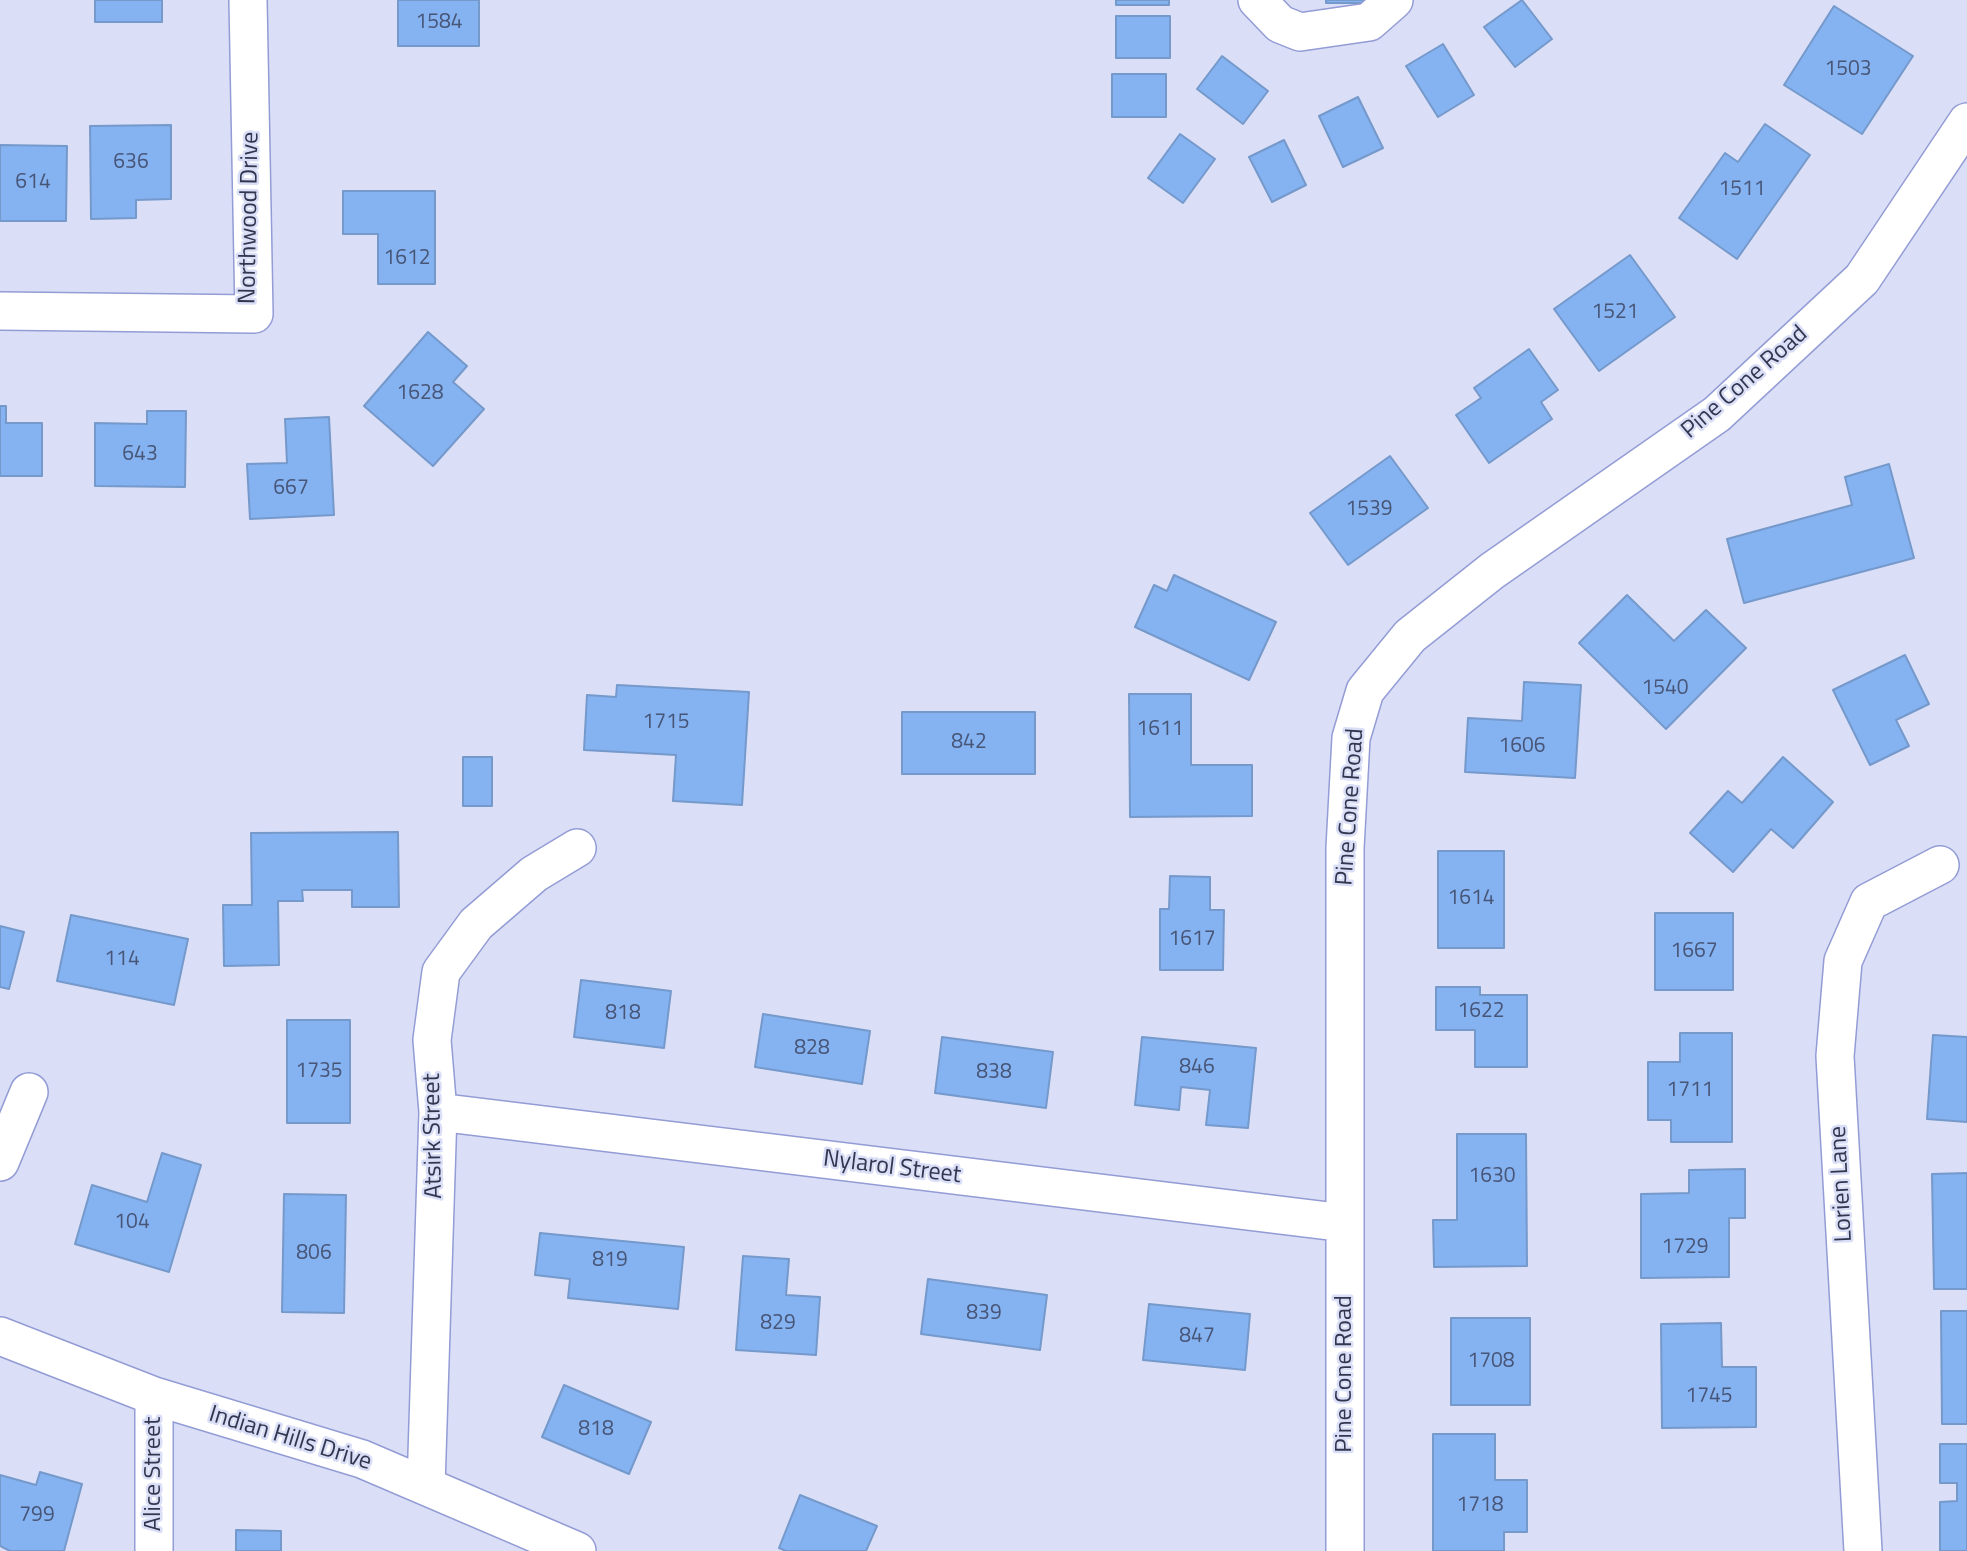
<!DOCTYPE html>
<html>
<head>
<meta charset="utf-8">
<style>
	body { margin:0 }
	canvas { display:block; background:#dadff7 }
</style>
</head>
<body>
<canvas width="1967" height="1551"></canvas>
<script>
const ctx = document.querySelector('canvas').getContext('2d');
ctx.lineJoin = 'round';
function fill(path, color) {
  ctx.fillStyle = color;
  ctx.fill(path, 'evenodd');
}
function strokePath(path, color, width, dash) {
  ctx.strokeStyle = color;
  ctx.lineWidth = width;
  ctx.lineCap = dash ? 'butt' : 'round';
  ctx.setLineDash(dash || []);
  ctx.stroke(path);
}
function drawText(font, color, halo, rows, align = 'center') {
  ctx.font = font + ' "Titillium Web",sans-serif';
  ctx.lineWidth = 5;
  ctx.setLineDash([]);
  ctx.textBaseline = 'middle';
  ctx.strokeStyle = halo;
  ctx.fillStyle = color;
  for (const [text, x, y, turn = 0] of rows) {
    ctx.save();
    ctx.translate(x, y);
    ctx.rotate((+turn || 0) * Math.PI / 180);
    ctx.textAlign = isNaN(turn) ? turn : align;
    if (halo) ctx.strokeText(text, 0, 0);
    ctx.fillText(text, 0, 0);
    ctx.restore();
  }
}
const building = new Path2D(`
	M95 0H162V22H95Z
	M398 0H479V46H398Z
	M1116 0H1169V5H1116Z
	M1326 0H1369V3H1326Z
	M1522 0 1552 39 1515 67 1484 27Z
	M1834 6 1913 56 1862 134 1784 85Z
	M1116 16H1170V58H1116Z
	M1443 44 1474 95 1438 117 1406 66Z
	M1222 56 1268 91 1243 124 1197 89Z
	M1112 74H1166V117H1112Z
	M1358 97 1383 148 1343 167 1319 116Z
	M1765 124 1810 155 1737 259 1679 218 1725 153 1738 162Z
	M171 125V199L136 200V218L91 219 90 126Z
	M1180 134 1215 159 1183 203 1148 178Z
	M1284 140 1306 185 1272 202 1249 157Z
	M0 145 67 146 66 221H0Z
	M343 191H435V284H378V234H343Z
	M1630 255 1675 317 1599 371 1554 309Z
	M428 332 467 366 453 382 484 409 433 466 364 406Z
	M1529 349 1558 390 1541 402 1552 419 1489 463 1456 415 1481 398 1474 388Z
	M0 406H6V423H42V476H0Z
	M147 411H186L185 487 95 486V423L147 424Z
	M329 417 334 515 250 519 247 464 287 463 285 419Z
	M1390 456 1428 508 1348 565 1310 513Z
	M1889 464 1914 558 1744 603 1727 539 1852 505 1845 477Z
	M1174 575 1276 622 1249 680 1135 627 1154 585 1167 591Z
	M1627 595 1674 641 1706 610 1746 648 1666 729 1579 643Z
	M1905 655 1929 704 1896 720 1909 746 1870 765 1833 690Z
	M1524 682 1581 685 1575 778 1465 772 1468 718 1522 721Z
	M617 685 749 692 742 805 673 801 676 755 584 750 587 695 616 697Z
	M1129 694H1191V765H1252V816L1130 817Z
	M902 712H1035V774H902Z
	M463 757H492V806H463Z
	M1783 757 1833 802 1793 848 1771 829 1733 872 1690 833 1728 791 1742 803Z
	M398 832 399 907H352V890H302L303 901H278L279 965 224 966 223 905H252L251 833Z
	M1438 851H1504V948H1438Z
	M1170 876 1210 877V910H1224L1223 970H1160V909H1169Z
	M1655 913H1733V990H1655Z
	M71 915 188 939 174 1005 57 981Z
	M0 926 24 932 9 989 0 987Z
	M581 980 671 991 664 1048 574 1037Z
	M1436 987H1480V995H1527V1067H1475V1030H1436Z
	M763 1014 870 1031 862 1084 755 1067Z
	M287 1020H350V1123H287Z
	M1680 1033H1732V1142H1671V1120H1648V1062H1680Z
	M1933 1035 1967 1037V1122L1927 1119Z
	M942 1037 1053 1052 1046 1108 935 1093Z
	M1142 1037 1256 1048 1248 1128 1206 1125 1210 1090 1181 1087 1179 1110 1135 1105Z
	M1457 1134H1526L1527 1266 1434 1267 1433 1220H1457Z
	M162 1153 201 1165 169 1272 75 1244 92 1185 147 1202Z
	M1745 1169V1218H1729V1277L1641 1278V1194L1689 1193V1170Z
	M1967 1173V1289H1934L1932 1174Z
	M284 1194 346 1195 344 1313 282 1312Z
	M540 1233 684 1247 678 1309 568 1298 570 1279 535 1275Z
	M743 1256 789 1259 786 1295 820 1297 816 1355 736 1350Z
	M928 1279 1047 1295 1040 1350 921 1334Z
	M1149 1304 1250 1314 1245 1370 1143 1360Z
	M1941 1311H1967V1424H1942Z
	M1451 1318H1530V1405H1451Z
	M1721 1323 1722 1367H1756V1427L1662 1428 1661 1324Z
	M564 1385 651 1422 629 1474 542 1437Z
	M1433 1434H1495V1480H1527V1532H1504V1551H1433Z
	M1940 1444H1967V1551H1940V1502L1957 1501V1483H1940Z
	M40 1472 82 1484 64 1551H10L0 1546V1475L36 1485Z
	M800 1495 877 1526 866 1551H786L779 1548Z
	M236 1530 281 1531V1551H236Z`);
const minor = new Path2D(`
	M1257 0 1280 24 1300 32 1369 22 1394 0
	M0 311 254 314 248 0
	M438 1112 1345 1223
	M0 1162 29 1092
	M0 1336 154 1396 362 1459 577 1551
	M426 1486 438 1112 432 1040 441 972 476 924 534 874 577 848
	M154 1551V1396
	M1345 1551V848L1351 738 1365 691 1410 636 1492 571 1717 414 1862 279 1967 122
	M1863 1551 1835 1056 1843 961 1869 902 1940 865`);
const numberNames = [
	["1584",439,23],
	["1503",1848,70],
	["636",131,163],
	["614",33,183],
	["1511",1742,190],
	["1612",407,259],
	["1521",1615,313],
	["1628",420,394],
	["643",140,455],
	["667",291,489],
	["1539",1369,510],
	["1540",1665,689],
	["1715",666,723],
	["1611",1160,730],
	["842",969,743],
	["1606",1522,747],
	["1614",1471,899],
	["1617",1192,940],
	["1667",1694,952],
	["114",122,960],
	["1622",1481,1012],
	["818",623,1014],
	["828",812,1049],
	["846",1197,1068],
	["1735",319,1072],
	["838",994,1073],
	["1711",1690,1091],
	["1630",1492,1177],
	["104",132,1223],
	["1729",1685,1248],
	["806",314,1254],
	["819",610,1261],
	["839",984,1314],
	["829",778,1324],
	["847",1197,1337],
	["1708",1491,1362],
	["1745",1709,1397],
	["818",596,1430],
	["1718",1480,1506],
	["799",37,1516]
];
const streetNames = [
	["Northwood Drive",250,218,-89],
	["Pine Cone Road",1745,383,-41],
	["Pine Cone Road",1351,807,-86],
	["Atsirk Street",434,1136,-91],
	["Nylarol Street",892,1168,7],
	["Lorien Lane",1842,1184,-93],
	["Pine Cone Road",1345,1374,-90],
	["Indian Hills Drive",290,1439,17],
	["Alice Street",154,1474,-90]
];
fill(building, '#85b2f1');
strokePath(building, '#7599cb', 2);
strokePath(minor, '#939cd5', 40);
strokePath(minor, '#fff', 37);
drawText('21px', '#475577', null, numberNames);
drawText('24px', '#32364e', '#dadff7', streetNames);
</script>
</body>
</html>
